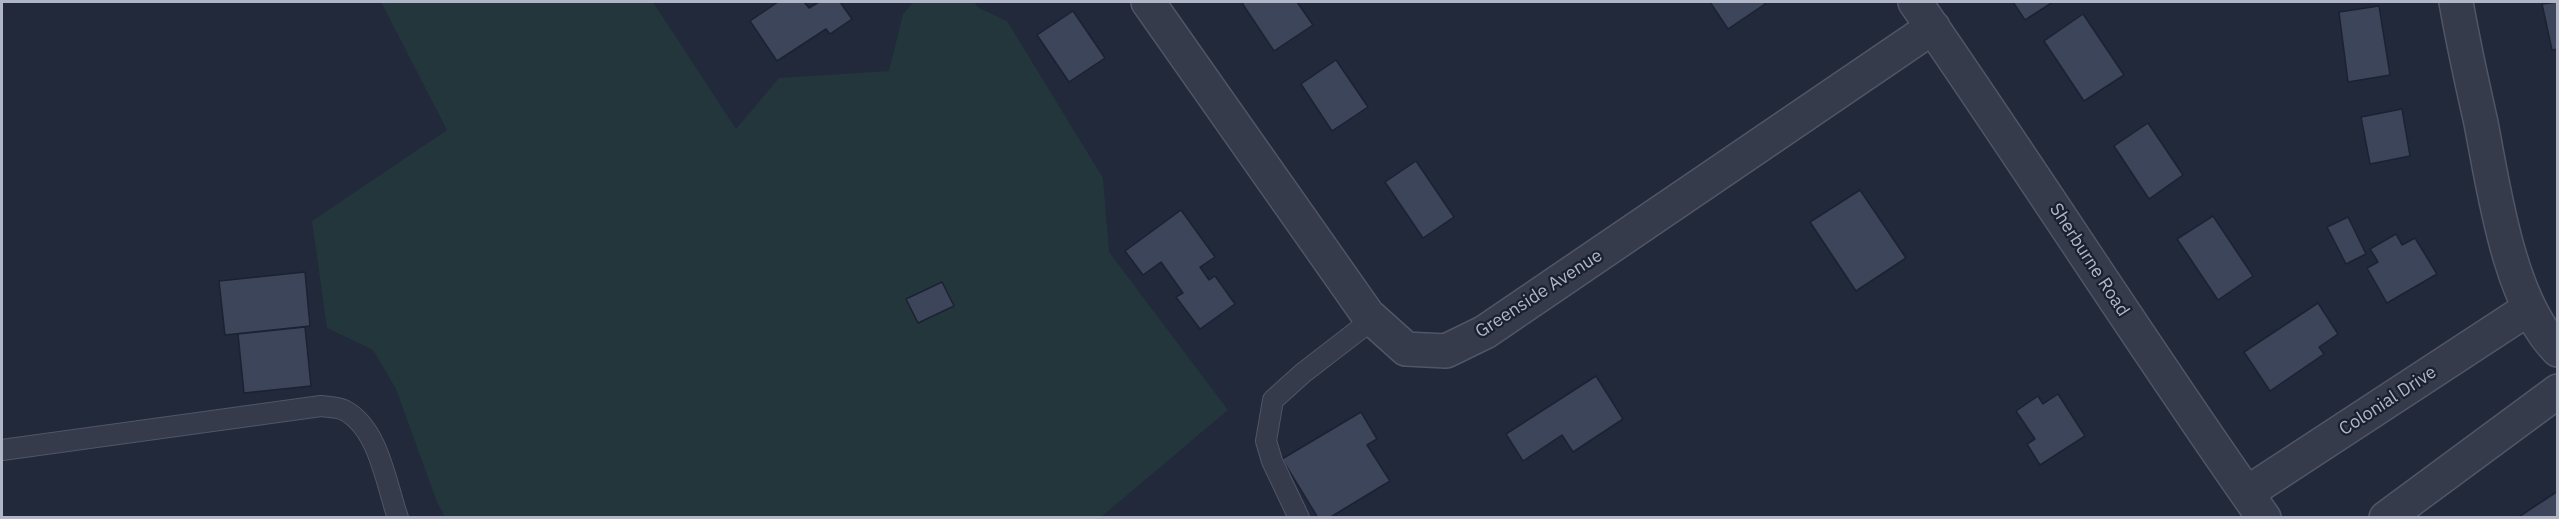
<!DOCTYPE html>
<html>
<head>
<meta charset="utf-8">
<style>
	body { margin:0 }
	#map { position:relative; width:2559px; height:519px; overflow:hidden; background:#21293b; font-family:"IBM Plex Sans",sans-serif }
	canvas { display:block }
	.frame { position:absolute; inset:0; border:3px solid #b0b6c7; pointer-events:none }
</style>
</head>
<body>
<div id="map">
<canvas width="2559" height="519"></canvas>
<div class="frame"></div>
</div>
<script>
const ctx = document.querySelector('canvas').getContext('2d');
ctx.lineJoin = 'round';
function fill(path, color) {
  ctx.fillStyle = color;
  ctx.fill(path, 'evenodd');
}
function strokePath(path, color, width, dash) {
  ctx.strokeStyle = color;
  ctx.lineWidth = width;
  ctx.lineCap = dash ? 'butt' : 'round';
  ctx.setLineDash(dash || []);
  ctx.stroke(path);
}
function drawText(font, color, halo, rows, align = 'center') {
  ctx.font = font + ' "IBM Plex Sans",sans-serif';
  ctx.lineWidth = 4.5;
  ctx.setLineDash([]);
  ctx.textBaseline = 'middle';
  ctx.strokeStyle = halo;
  ctx.fillStyle = color;
  for (const [text, x, y, turn = 0] of rows) {
    ctx.save();
    ctx.translate(x, y);
    ctx.rotate((+turn || 0) * Math.PI / 180);
    ctx.textAlign = isNaN(turn) ? turn : align;
    if (halo) ctx.strokeText(text, 0, 0);
    ctx.fillText(text, 0, 0);
    ctx.restore();
  }
}
const green = new Path2D(`
	M381 2H653L736 129 779 78 889 71 903 14 914 2H974L979 8 1007 21 1103 178 1109 252 1228 410 1101 517H445L437 502 396 389 373 350 327 328 312 221 447 130Z`);
const building = new Path2D(`
	M778 2H804L809 8 819 2H840L852 19 830 34 826 29 777 61 750 21Z
	M1245 2H1297L1313 25 1274 51 1242 3Z
	M1710 2H1764L1765 4 1728 29Z
	M2013 2H2053L2025 20Z
	M2558 2V49L2552 50 2542 4Z
	M2379 6 2390 75 2348 82 2339 12Z
	M1073 11 1105 58 1069 82 1037 35Z
	M2083 14 2124 75 2084 101 2044 41Z
	M1336 60 1368 107 1332 131 1301 84Z
	M2402 109 2410 156 2370 164 2361 117Z
	M2148 123 2183 175 2149 199 2114 146Z
	M1416 161 1454 217 1423 238 1385 182Z
	M1860 190 1906 258 1856 291 1810 222Z
	M1181 210 1215 257 1200 267 1209 280 1215 276 1235 304 1200 329 1176 297 1183 293 1161 262 1143 275 1125 251Z
	M2213 216 2253 276 2218 300 2177 239Z
	M2348 217 2366 254 2346 264 2327 227Z
	M2396 234 2402 245 2415 238 2437 274 2387 303 2367 268 2378 262 2370 249Z
	M305 272 310 326 225 335 219 281Z
	M942 282 954 306 918 323 906 299Z
	M2318 303 2338 334 2319 347 2324 354 2270 391 2244 352Z
	M305 327 311 386 244 393 238 334Z
	M1596 376 1623 419 1573 452 1562 435 1523 461 1506 434Z
	M2058 394 2085 436 2040 465 2027 444 2035 439 2016 411 2038 396 2043 404Z
	M1361 412 1377 439 1367 445 1390 481 1329 518H1318L1282 459Z
	M2558 491V518H2517Z`);
const lane = new Path2D(`
	M2 450 321 406C328 407 338 407 344 410 379 428 386 484 398 518
	M1299 518 1272 461 1266 441 1273 400 1303 373 1373 319`);
const street = new Path2D(`
	M1148 2 1368 315 1406 349 1446 351 1485 332 1933 27
	M1915 2C2033 172 2144 348 2264 518
	M2456 2C2463 42 2472 83 2481 123 2494 190 2509 301 2558 350
	M2247 493 2528 309
	M2386 518 2558 391`);
const streetNames = [
	["Sherburne Road",2089,260,57],
	["Greenside Avenue",1539,294,-33],
	["Colonial Drive",2388,401,-33]
];
fill(green, '#23363c');
fill(building, '#3d455b');
strokePath(building, '#1c2232', 1.5);
strokePath(lane, '#505666', 22);
strokePath(street, '#505666', 36);
strokePath(lane, '#353b4b', 20);
strokePath(street, '#353b4b', 33);
drawText('18px', '#b0b6c7', '#1a2030', streetNames);
</script>
</body>
</html>
